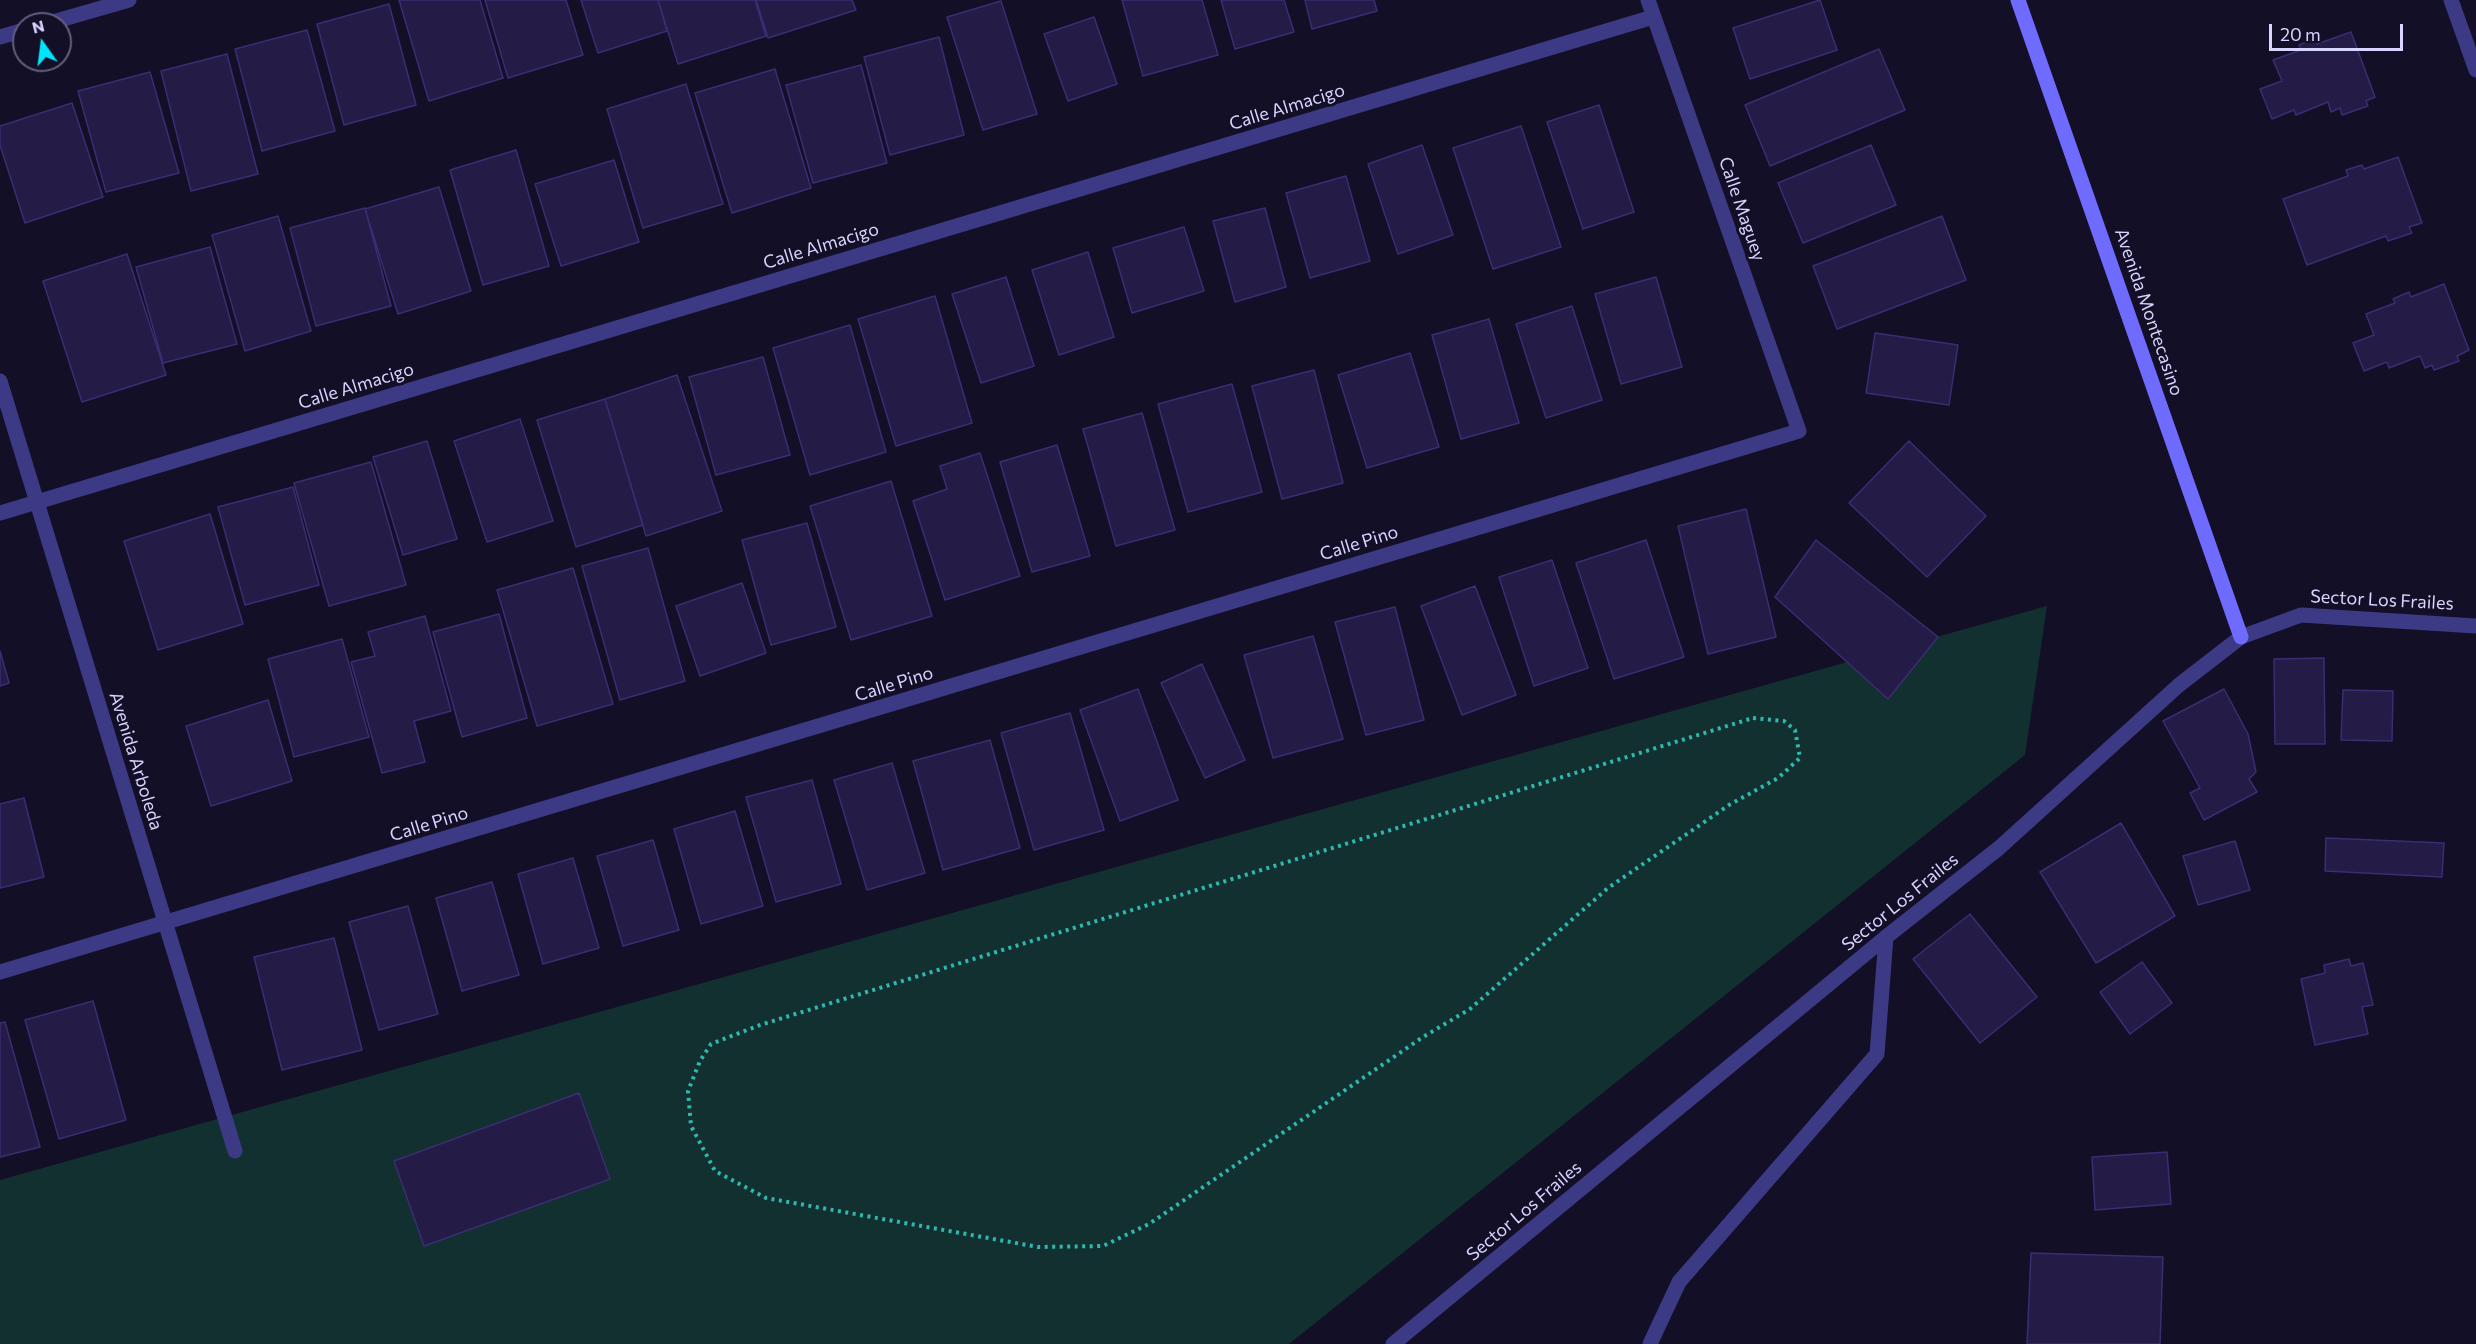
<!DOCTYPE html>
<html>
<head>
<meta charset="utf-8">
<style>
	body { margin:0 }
	#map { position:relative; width:2476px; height:1344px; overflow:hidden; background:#130f26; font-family:Commissioner,sans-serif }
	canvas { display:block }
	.north { position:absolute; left:12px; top:12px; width:60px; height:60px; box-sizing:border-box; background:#130f26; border:2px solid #625e7d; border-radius:50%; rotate:346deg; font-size:16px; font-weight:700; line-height:24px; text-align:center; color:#d9d4ff }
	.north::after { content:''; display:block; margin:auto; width:21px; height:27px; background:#00e5ff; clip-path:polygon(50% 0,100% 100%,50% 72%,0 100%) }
	.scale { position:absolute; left:2269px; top:24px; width:134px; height:27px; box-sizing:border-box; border:3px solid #d9d4ff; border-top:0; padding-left:8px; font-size:18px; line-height:21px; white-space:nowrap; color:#d9d4ff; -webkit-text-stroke:4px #130f26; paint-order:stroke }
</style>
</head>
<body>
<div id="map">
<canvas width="2476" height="1344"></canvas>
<div class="north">N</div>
<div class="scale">20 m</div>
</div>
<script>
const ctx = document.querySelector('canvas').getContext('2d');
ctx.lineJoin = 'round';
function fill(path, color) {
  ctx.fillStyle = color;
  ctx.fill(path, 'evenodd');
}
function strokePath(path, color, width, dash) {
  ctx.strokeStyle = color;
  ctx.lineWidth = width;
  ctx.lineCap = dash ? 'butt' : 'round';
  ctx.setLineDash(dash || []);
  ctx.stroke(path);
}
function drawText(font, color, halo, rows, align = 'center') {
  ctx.font = font + ' Commissioner,sans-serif';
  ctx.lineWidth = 6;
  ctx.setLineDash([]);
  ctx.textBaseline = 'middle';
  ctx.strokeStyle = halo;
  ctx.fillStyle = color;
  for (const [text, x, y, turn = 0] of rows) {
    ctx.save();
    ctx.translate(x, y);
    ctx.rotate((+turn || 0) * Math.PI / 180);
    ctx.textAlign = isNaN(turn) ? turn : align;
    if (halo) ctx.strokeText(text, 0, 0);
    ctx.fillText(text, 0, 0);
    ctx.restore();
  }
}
const green = new Path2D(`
	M2047 606 2025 755 1289 1344H0V1180Z`);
const building = new Path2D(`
	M399 0H480L503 78 429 101Z
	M485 0H566L583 55 508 78Z
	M581 0H658L667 31 598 53Z
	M658 0H755L766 36 678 64Z
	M756 0H852L856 10 768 38Z
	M1122 0H1202L1218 55 1143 76Z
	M1221 0H1284L1294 32 1235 49Z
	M1305 0H1374L1377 11 1312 29Z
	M1820 0 1837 50 1750 79 1733 28Z
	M1001 1 1037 114 983 130 947 17Z
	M389 4 416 105 344 125 317 24Z
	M1094 17 1117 84 1068 101 1044 34Z
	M307 30 335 131 262 151 235 49Z
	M2351 32 2375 97 2366 101 2368 106 2342 115 2340 108 2331 112 2328 102 2296 115 2294 110 2272 119 2260 89 2282 81 2273 60 2301 50 2299 45 2316 38 2317 44Z
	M939 37 964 135 890 155 864 57Z
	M1879 49 1905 110 1770 166 1745 105Z
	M227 54 258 174 191 191 161 71Z
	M861 65 887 163 813 183 786 85Z
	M775 69 811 188 732 213 695 93Z
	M150 72 179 173 106 192 78 91Z
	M686 84 723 204 643 228 607 109Z
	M72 103 103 197 25 223 0 145V126Z
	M1599 105 1634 212 1583 229 1547 122Z
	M1521 126 1561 247 1493 269 1453 148Z
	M1422 145 1453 235 1398 254 1368 164Z
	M1871 145 1896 205 1803 243 1778 183Z
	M516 150 549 266 483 285 450 170Z
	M2398 157 2422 223 2409 227 2412 233 2388 241 2386 236 2307 265 2283 199 2348 176 2346 170 2362 165 2364 169Z
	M614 160 639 242 561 266 535 184Z
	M1346 176 1370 261 1310 278 1286 193Z
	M439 187 471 291 398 314 365 209Z
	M365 208 391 306 316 326 290 228Z
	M1265 208 1286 287 1235 302 1213 221Z
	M278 216 311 331 245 351 212 235Z
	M1942 216 1966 280 1837 329 1813 266Z
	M1184 227 1204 291 1132 313 1113 248Z
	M210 247 237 344 163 363 136 267Z
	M1088 252 1114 337 1059 355 1032 270Z
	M127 254 166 375 82 402 43 281Z
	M1006 277 1034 366 981 383 952 294Z
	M1656 277 1682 367 1621 384 1595 294Z
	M2444 284 2469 350 2457 356 2459 361 2434 370 2432 365 2425 368 2420 356 2389 368 2387 362 2364 371 2353 343 2374 335 2366 314 2395 303 2393 299 2409 292 2411 297Z
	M935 296 972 423 896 446 858 319Z
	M1572 306 1602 400 1546 418 1516 324Z
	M1489 319 1519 423 1461 439 1432 335Z
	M850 325 886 452 810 475 773 348Z
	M1875 333 1958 345 1949 405 1866 393Z
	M1410 353 1439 447 1367 468 1338 375Z
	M763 357 790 455 716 475 689 377Z
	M1314 370 1343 483 1282 499 1252 386Z
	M677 375 722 511 646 536 605 399Z
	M1232 384 1262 492 1188 512 1158 404Z
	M605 399 643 525 576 547 537 420Z
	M1142 413 1175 530 1116 546 1083 429Z
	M520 419 553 521 487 542 454 441Z
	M427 441 457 539 403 555 373 457Z
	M1909 441 1986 516 1927 577 1849 503Z
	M1057 445 1090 556 1032 572 1000 462Z
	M980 453 1020 576 945 600 913 501 947 489 940 466Z
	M371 462 406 585 329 606 294 483Z
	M891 481 932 616 851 640 810 506Z
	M293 487 319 585 245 605 218 507Z
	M1746 509 1776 637 1708 654 1678 526Z
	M210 514 243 624 158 650 124 541Z
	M807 523 836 627 771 645 742 540Z
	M1646 540 1684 657 1614 679 1576 563Z
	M1816 540 1938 637 1888 699 1775 597Z
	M648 548 685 681 620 700 582 566Z
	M1552 560 1588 668 1534 686 1499 577Z
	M573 568 613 704 537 726 497 590Z
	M742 583 766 653 700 676 676 606Z
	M1475 586 1516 695 1462 715 1421 606Z
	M1395 607 1424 720 1366 735 1335 622Z
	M499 614 527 718 462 737 433 632Z
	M425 616 451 711 414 721 425 762 382 773 351 662 375 656 368 632Z
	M1313 636 1343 739 1273 758 1244 655Z
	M342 639 369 737 294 757 268 659Z
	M0 651 9 683 0 686Z
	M2324 658 2325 744H2275L2274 659Z
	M1202 664 1245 760 1205 778 1161 683Z
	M1138 689 1178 800 1120 821 1080 710Z
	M2224 689 2248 734 2256 772 2249 779 2257 792 2204 820 2190 793 2200 788 2163 721Z
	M2343 690 2393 691 2392 741 2341 740Z
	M268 700 292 781 211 806 186 726Z
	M1070 713 1104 830 1034 850 1001 733Z
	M990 740 1020 848 943 870 913 761Z
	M892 763 925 873 867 890 834 780Z
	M812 780 841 884 776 902 746 797Z
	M24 798 44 877 0 888V804Z
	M735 811 763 906 701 924 674 829Z
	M2121 823 2175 916 2096 963 2040 872Z
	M2326 838 2444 843 2442 877 2325 871Z
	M653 840 679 930 623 946 597 856Z
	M2235 841 2250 890 2198 905 2183 856Z
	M573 858 599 948 543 964 518 874Z
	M492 882 519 975 462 991 436 898Z
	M408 906 438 1014 379 1030 349 922Z
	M1970 914 2037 997 1980 1043 1913 959Z
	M334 938 362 1050 282 1070 254 957Z
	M2349 959 2351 966 2363 963 2373 1005 2362 1007 2368 1034 2315 1045 2301 979 2325 973 2324 965Z
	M2142 962 2172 1003 2130 1034 2100 992Z
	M93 1001 126 1120 59 1139 25 1020Z
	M5 1022 40 1147 0 1157V1023Z
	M579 1093 610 1179 424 1246 394 1161Z
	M2167 1152 2171 1204 2095 1210 2092 1157Z
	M2031 1253 2163 1257 2160 1344H2027Z`);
const path = new Path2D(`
	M1753 718 1784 721 1795 730 1800 758 1778 778 1729 805 1608 888 1470 1009 1423 1037 1149 1224 1103 1246 1038 1247 766 1198 715 1171 691 1126 688 1091 700 1061 711 1044 760 1025Z`);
const lane = new Path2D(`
	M1650 1344 1679 1282 1877 1054 1886 937`);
const street = new Path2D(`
	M2451 0 2476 70
	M46 24 129 0
	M0 37 24 30
	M0 381 235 1151
	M0 513 1653 17
	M0 972 1799 431 1648 0
	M1393 1344 1886 937 1999 848 2179 685 2241 637 2301 615 2476 626`);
const secondary = new Path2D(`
	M2018 0 2241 637`);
const streetNames = [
	["Calle Almacigo",1287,107,-17],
	["Calle Maguey",1742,209,71],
	["Calle Almacigo",821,246,-17],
	["Avenida Montecasino",2149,312,71],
	["Calle Almacigo",356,386,-17],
	["Calle Pino",1359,543,-17],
	["Sector Los Frailes",2382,600,3],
	["Calle Pino",894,684,-17],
	["Avenida Arboleda",136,761,73],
	["Calle Pino",429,824,-17],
	["Sector Los Frailes",1900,902,-39],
	["Sector Los Frailes",1524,1211,-40]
];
fill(green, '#12302f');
fill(building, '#241b47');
strokePath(building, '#3b2d73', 1.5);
strokePath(path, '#2fb8b0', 4, [3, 4.5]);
strokePath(lane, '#3d3a85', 15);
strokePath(street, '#3d3a85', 15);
strokePath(secondary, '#6f6bff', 15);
drawText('18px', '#d9d4ff', '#130f26', streetNames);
</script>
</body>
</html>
